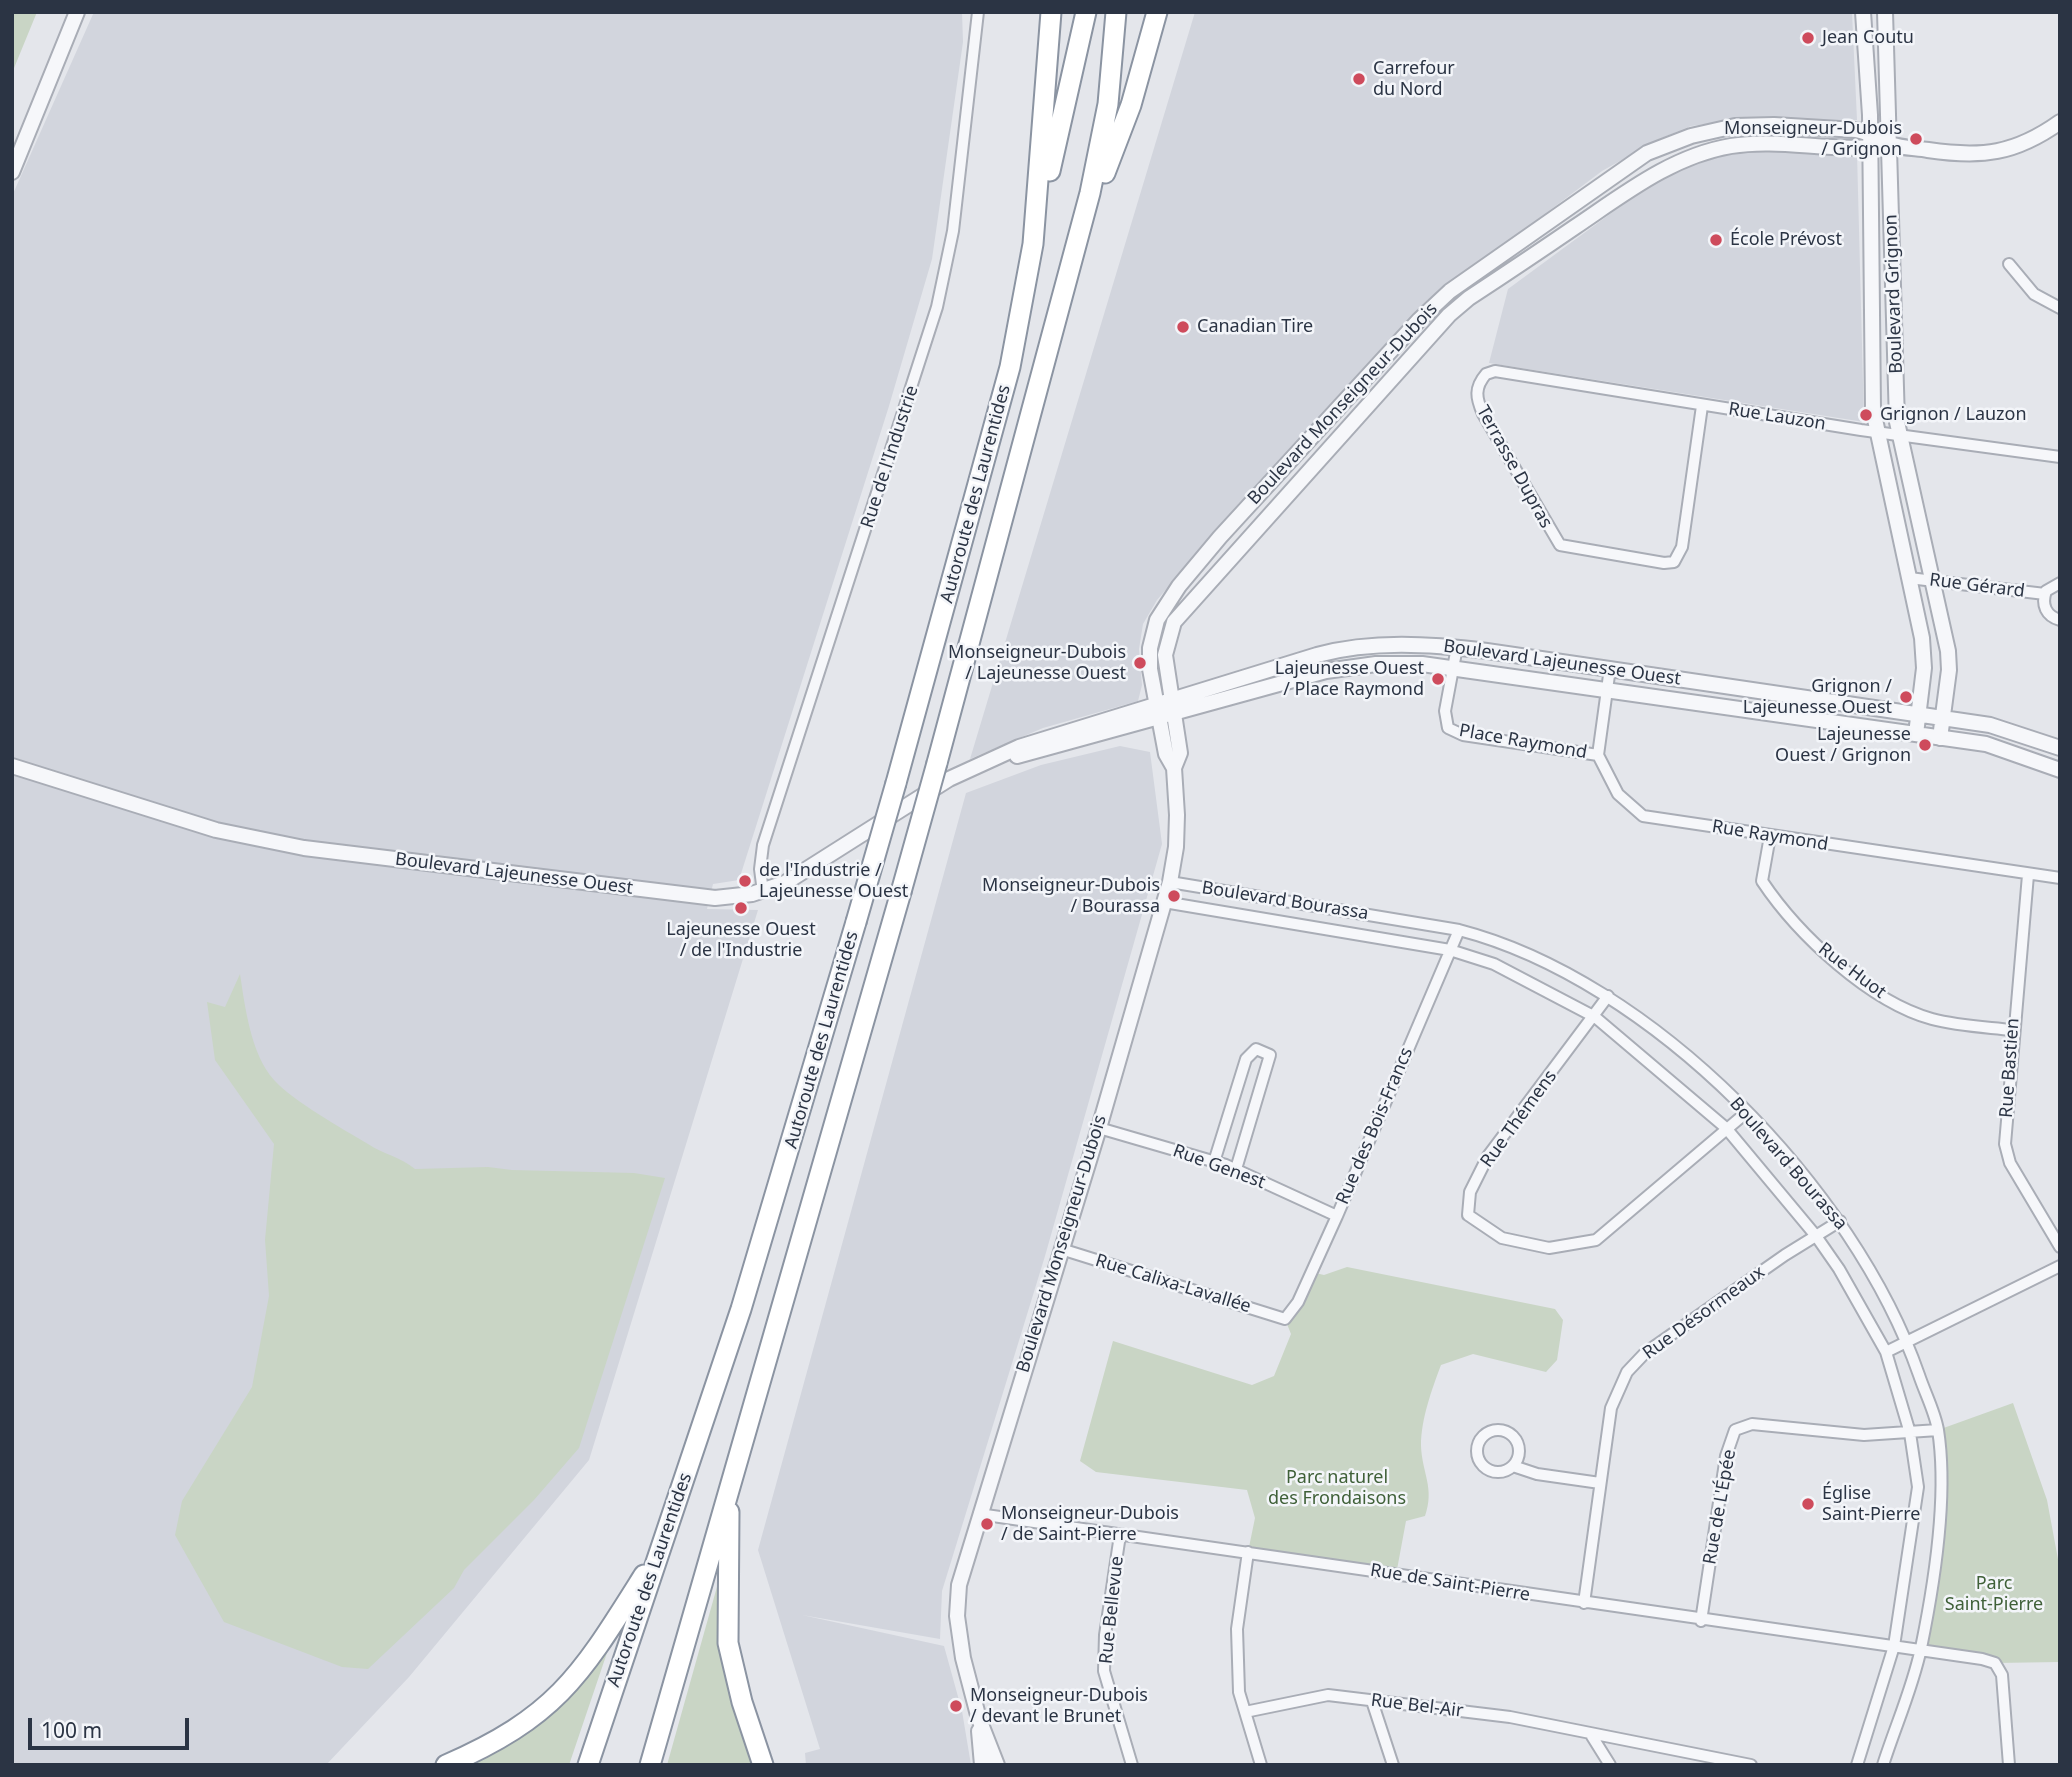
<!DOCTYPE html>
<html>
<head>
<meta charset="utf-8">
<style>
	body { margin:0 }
	#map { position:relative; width:2072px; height:1777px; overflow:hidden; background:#e4e6eb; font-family:"Noto Sans",sans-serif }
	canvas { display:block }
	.frame { position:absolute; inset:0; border:14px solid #2b3444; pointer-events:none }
	.scale { position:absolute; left:28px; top:1718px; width:161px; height:32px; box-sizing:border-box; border:4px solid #2b3444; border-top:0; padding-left:9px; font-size:21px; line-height:24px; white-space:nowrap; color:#2b3444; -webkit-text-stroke:5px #f3f5f9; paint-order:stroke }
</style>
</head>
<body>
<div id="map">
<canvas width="2072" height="1777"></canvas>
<div class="frame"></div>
<div class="scale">100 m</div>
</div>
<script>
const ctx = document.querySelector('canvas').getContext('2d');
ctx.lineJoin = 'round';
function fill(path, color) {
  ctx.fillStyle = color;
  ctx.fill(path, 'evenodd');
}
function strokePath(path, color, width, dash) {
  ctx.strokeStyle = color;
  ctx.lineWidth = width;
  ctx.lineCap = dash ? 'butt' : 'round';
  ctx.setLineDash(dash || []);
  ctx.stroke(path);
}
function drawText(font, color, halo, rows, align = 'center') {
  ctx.font = font + ' "Noto Sans",sans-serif';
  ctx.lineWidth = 5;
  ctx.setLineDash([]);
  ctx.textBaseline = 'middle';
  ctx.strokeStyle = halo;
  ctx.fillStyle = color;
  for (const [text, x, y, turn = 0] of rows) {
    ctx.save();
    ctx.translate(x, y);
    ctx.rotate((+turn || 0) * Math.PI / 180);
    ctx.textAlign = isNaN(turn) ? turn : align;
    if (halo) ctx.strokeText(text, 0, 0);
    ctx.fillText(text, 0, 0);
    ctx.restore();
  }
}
const built = new Path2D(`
	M94 12H962L963 42 932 259 889 406 739 880 713 884 707 909 758 910 589 1460 409 1677 326 1765H12V196Z
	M1195 12H1852L1857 120H1737L1691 126 1659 139 1602 171 1452 284 1398 332 1207 542 1157 600 1143 624 1139 649 1142 685 1138 701 1043 728 970 759Z
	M1743 146 1857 153 1864 422 1489 363 1508 289 1686 158Z
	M1120 746 1150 752 1162 844 1045 1256 942 1591 940 1639 802 1615 944 1646 962 1711 971 1765H806L805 1753 820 1749 758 1550 966 793 1041 765Z`);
const green = new Path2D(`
	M12 12H37L12 73Z
	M240 974C245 1007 251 1055 274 1080 293 1101 343 1129 368 1144 383 1154 401 1157 415 1169L488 1167 512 1170 634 1173 665 1178 579 1448 534 1500 464 1570 454 1588 368 1669 342 1667 224 1622 175 1535 182 1501 252 1387 269 1296 265 1240 274 1144 215 1060 207 1002 225 1007Z
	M1347 1267 1555 1309 1563 1320 1557 1360 1546 1372 1473 1354 1441 1365C1432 1389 1421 1419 1421 1446 1422 1473 1435 1488 1425 1516L1406 1521 1396 1575 1248 1552 1255 1518 1247 1490 1096 1472 1080 1461 1113 1341 1252 1385 1274 1376 1291 1334 1285 1319 1311 1272 1324 1275Z
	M2013 1403 2047 1500 2060 1570V1662L1995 1663 1921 1650 1938 1532V1430Z
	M720 1576 755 1765H667Z
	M610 1644 569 1765H465C537 1727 561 1710 610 1644Z`);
const minor = new Path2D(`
	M2009 264 2034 294 2060 308
	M1702 406 1682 547 1674 562 1664 563 1560 545 1483 414C1476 398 1474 388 1486 374L1495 371 1861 430 2060 457
	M1909 578 2045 594
	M2060 583 2046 591C2041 605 2046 616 2060 620
	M1457 647 1445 711 1448 728 1463 735 1598 755
	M1610 668 1598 755 1618 794 1643 816 2060 878
	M1770 836 1762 881C1798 935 1870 1002 1932 1019 1958 1026 1986 1027 2012 1030
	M2028 875 2005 1144 2010 1163 2060 1247
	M1170 882 1459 930C1652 980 1854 1188 1919 1375 1925 1393 1935 1412 1938 1430 1948 1494 1934 1585 1921 1648 1913 1687 1895 1727 1883 1765
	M763 892 760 869 763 845 937 307 953 231 978 12
	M1164 902 1450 950 1494 964 1595 1017 1726 1128 1816 1236 1839 1269 1886 1352 1910 1433 1918 1487 1894 1646 1857 1765
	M1608 996 1488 1156 1470 1192 1468 1215 1502 1238 1549 1248 1596 1240 1747 1112
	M1099 1128 1226 1165 1337 1216
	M1214 1162 1246 1059 1256 1049 1270 1055 1236 1169
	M1061 1249 1285 1319 1298 1302 1337 1216 1459 930
	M1886 1352 2060 1266
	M1477 1451a21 21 0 1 1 42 0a21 21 0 1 1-42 0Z
	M1513 1466 1537 1474 1600 1483
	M979 1514 1982 1659 1995 1663 2002 1675 2009 1765
	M1120 1535 1105 1635 1104 1671 1132 1765
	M1248 1552 1237 1629 1239 1692 1261 1765
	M1584 1603 1611 1408 1627 1372 1645 1353 1785 1255 1840 1221
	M1701 1621 1726 1456 1735 1430 1752 1424 1864 1435 1938 1430
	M1372 1701 1393 1765
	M1245 1712 1328 1695 1510 1717 1751 1765
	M1590 1733 1610 1765`);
const tertiary = new Path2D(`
	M1863 12 1870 115 1873 410 1922 638 1924 668 1916 734
	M1885 12 1897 422 1948 651 1949 670 1940 738
	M12 172 77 12
	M1017 756 1326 671 1376 664H1422L1986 744 2060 770
	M12 766 216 830 304 848 715 898 752 894 785 883 949 779 1019 747 1317 655C1372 640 1431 644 1487 651L1990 725 2060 748
	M1174 768 1180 753 1165 655 1174 622 1449 315 1469 298C1504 275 1540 251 1575 227 1624 194 1672 156 1731 146 1784 137 1838 155 1891 144
	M979 1731 982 1765
	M997 1765 979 1719 963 1658 957 1616 959 1585 1099 1128 1170 882 1176 847 1177 815 1174 768 1166 754 1150 669V648L1157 620 1179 586 1220 537 1419 320 1450 291 1647 153 1691 136 1735 126 1774 125 1856 130C1870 132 1878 139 1890 144 1901 148 1916 148 1928 150 1982 158 2015 154 2060 122`);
const motorway = new Path2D(`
	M1050 171 1086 12
	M1105 173 1131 105 1157 12
	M937 763 1090 193 1108 104 1116 12
	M896 783 1010 367 1033 244 1051 12
	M729 1512 728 1643 742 1702 763 1765
	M446 1765C558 1716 581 1675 644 1575
	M588 1765 741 1309 856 922
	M650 1765 901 892`);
const motorwayBridge = new Path2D(`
	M901 892 937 763
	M856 922 896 783`);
const markers = [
	[1808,38,7,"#ce4b5c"],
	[1359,79,7,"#ce4b5c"],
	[1916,139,7,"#ce4b5c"],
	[1716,240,7,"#ce4b5c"],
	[1183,327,7,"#ce4b5c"],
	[1866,415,7,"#ce4b5c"],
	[1140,663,7,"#ce4b5c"],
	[1438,679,7,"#ce4b5c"],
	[1906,697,7,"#ce4b5c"],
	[1925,745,7,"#ce4b5c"],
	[745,881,7,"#ce4b5c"],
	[1174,896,7,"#ce4b5c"],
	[741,908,7,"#ce4b5c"],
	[1808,1504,7,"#ce4b5c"],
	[987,1524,7,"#ce4b5c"],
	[956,1706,7,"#ce4b5c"]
];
const poiNames = [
	["Jean Coutu",1822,38],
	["Carrefour",1373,69],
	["du Nord",1373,90],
	["Monseigneur-Dubois",1902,129,"right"],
	["/ Grignon",1902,150,"right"],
	["École Prévost",1730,240],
	["Canadian Tire",1197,327],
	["Grignon / Lauzon",1880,415],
	["Monseigneur-Dubois",1126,653,"right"],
	["/ Lajeunesse Ouest",1126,674,"right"],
	["Lajeunesse Ouest",1424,669,"right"],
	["/ Place Raymond",1424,690,"right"],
	["Grignon /",1892,687,"right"],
	["Lajeunesse Ouest",1892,708,"right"],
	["Lajeunesse",1911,735,"right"],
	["Ouest / Grignon",1911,756,"right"],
	["de l'Industrie /",759,871],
	["Lajeunesse Ouest",759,892],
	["Monseigneur-Dubois",1160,886,"right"],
	["/ Bourassa",1160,907,"right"],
	["Lajeunesse Ouest",741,930,"center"],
	["/ de l'Industrie",741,951,"center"],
	["Église",1822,1494],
	["Saint-Pierre",1822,1515],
	["Monseigneur-Dubois",1001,1514],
	["/ de Saint-Pierre",1001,1535],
	["Monseigneur-Dubois",970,1696],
	["/ devant le Brunet",970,1717]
];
const streetNames = [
	["Boulevard Grignon",1894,294,-92],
	["Boulevard Monseigneur-Dubois",1343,404,-47],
	["Rue Lauzon",1777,417,9],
	["Rue de l'Industrie",890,457,-72],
	["Terrasse Dupras",1514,467,61],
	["Autoroute des Laurentides",976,494,-75],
	["Rue Gérard",1977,586,7],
	["Boulevard Lajeunesse Ouest",1562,663,8],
	["Place Raymond",1523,742,10],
	["Rue Raymond",1770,836,9],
	["Boulevard Lajeunesse Ouest",514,874,7],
	["Boulevard Bourassa",1285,901,9],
	["Rue Huot",1852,971,37],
	["Autoroute des Laurentides",822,1040,-74],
	["Rue Bastien",2010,1068,-86],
	["Rue Thémens",1519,1119,-54],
	["Rue des Bois-Francs",1375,1126,-67],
	["Boulevard Bourassa",1788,1164,49],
	["Rue Genest",1219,1167,20],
	["Boulevard Monseigneur-Dubois",1062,1244,-73],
	["Rue Calixa-Lavallée",1173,1284,17],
	["Rue Désormeaux",1704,1313,-36],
	["Rue de L'Épée",1720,1507,-80],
	["Autoroute des Laurentides",650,1580,-71],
	["Rue de Saint-Pierre",1450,1583,9],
	["Rue Bellevue",1112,1610,-84],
	["Rue Bel-Air",1417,1706,7]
];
const parkNames = [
	["Parc naturel",1337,1478],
	["des Frondaisons",1337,1499],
	["Parc",1994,1584],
	["Saint-Pierre",1994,1605]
];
fill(built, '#d2d5dd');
fill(green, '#c9d5c5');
strokePath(minor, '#a9adb6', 14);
strokePath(tertiary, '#a9adb6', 18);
strokePath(motorway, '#8b94a2', 23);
strokePath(minor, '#f6f7fa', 10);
strokePath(tertiary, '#f6f7fa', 14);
strokePath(motorway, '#fff', 19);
strokePath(motorwayBridge, '#8b94a2', 23, []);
strokePath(motorwayBridge, '#fff', 19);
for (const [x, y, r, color] of markers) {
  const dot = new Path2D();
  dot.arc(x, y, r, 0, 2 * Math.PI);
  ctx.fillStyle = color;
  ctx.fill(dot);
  strokePath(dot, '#f3f5f9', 2.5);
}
drawText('18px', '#2b3444', '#f3f5f9', poiNames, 'left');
drawText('18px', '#2b3444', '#f3f5f9', streetNames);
drawText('18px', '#3f6038', '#f3f5f9', parkNames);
</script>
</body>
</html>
